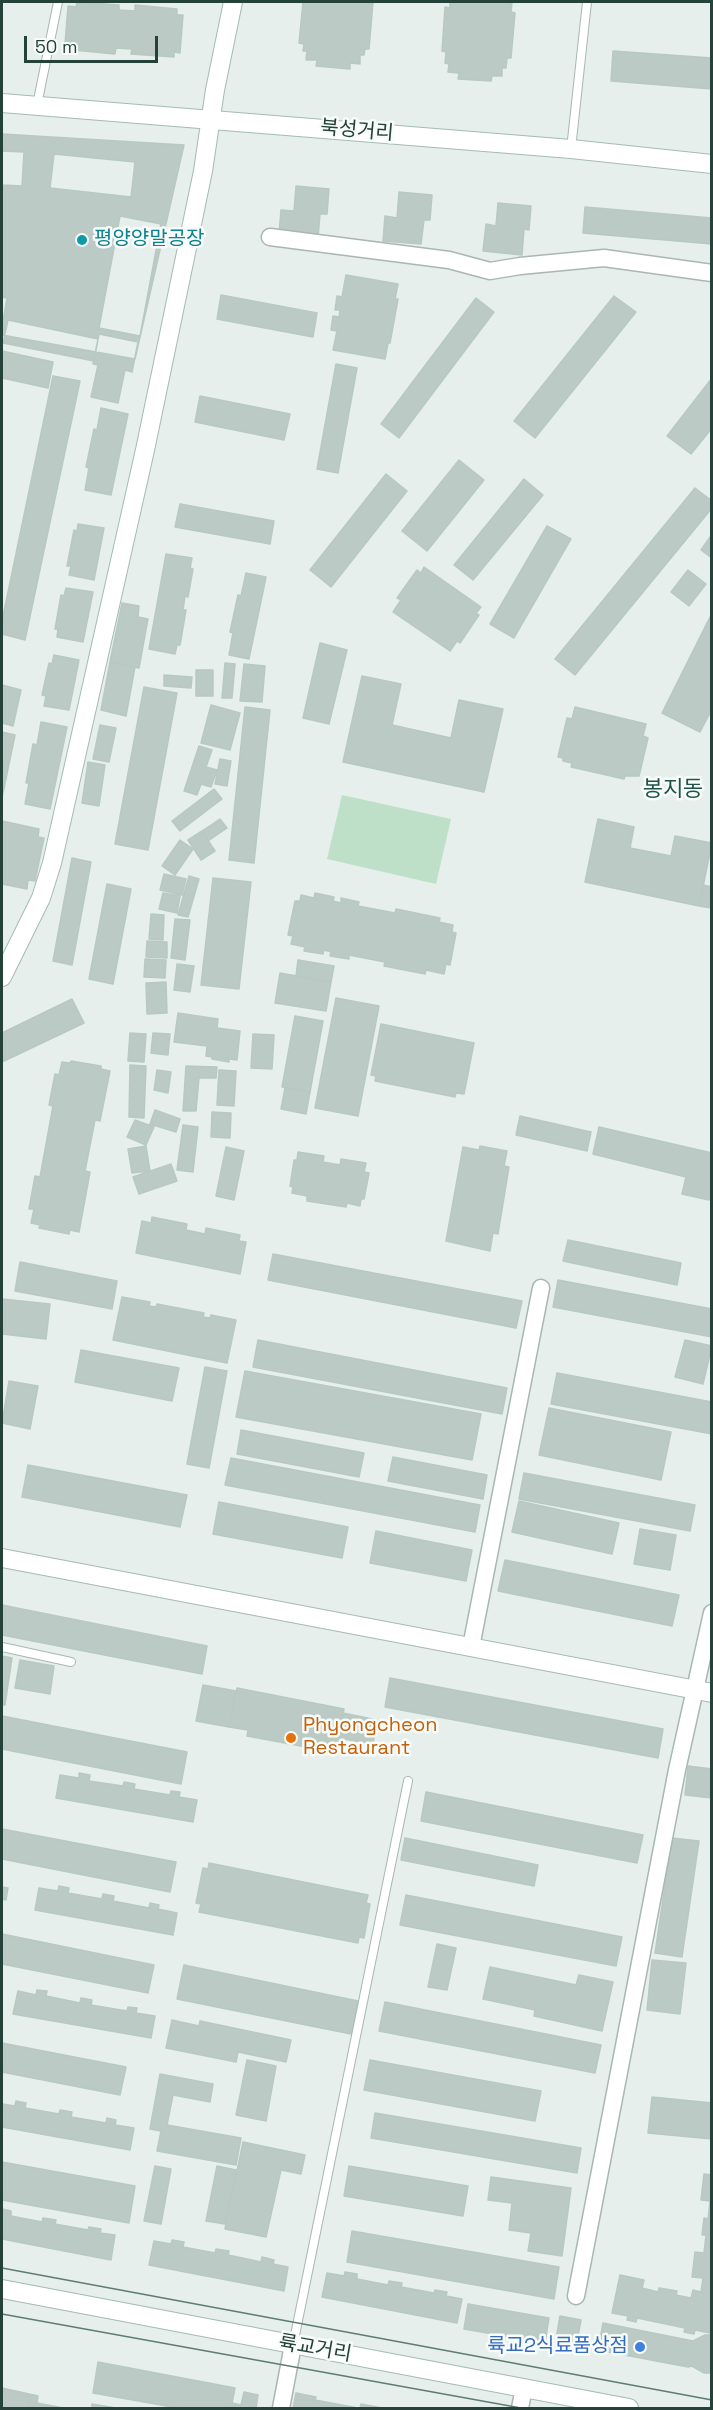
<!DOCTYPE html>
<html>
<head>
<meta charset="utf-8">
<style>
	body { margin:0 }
	#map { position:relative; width:713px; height:2410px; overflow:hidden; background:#e6efeb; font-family:"Space Grotesk",sans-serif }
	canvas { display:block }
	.frame { position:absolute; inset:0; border:3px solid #24413a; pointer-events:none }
	.scale { position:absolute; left:24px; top:36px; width:134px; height:27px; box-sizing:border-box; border:3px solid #24413a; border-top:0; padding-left:8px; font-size:18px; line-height:21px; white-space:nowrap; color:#24413a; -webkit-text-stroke:4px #f7fbf9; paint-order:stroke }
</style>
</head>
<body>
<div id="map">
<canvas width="713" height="2410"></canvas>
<div class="frame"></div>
<div class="scale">50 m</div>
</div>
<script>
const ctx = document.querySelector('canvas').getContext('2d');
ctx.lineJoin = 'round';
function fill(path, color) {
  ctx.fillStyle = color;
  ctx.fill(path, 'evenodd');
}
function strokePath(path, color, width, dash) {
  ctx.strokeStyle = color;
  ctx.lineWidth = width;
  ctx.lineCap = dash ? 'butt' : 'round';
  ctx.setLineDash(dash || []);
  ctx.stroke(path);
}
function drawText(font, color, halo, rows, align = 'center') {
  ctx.font = font + ' "Space Grotesk","Noto Sans KR",sans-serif';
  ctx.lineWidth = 5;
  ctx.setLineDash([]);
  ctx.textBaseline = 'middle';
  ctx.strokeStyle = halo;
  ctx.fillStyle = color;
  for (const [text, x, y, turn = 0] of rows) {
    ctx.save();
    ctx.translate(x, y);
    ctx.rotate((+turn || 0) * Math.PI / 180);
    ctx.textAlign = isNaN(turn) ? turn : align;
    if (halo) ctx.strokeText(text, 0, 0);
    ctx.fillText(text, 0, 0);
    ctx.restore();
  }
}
const green = new Path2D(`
	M342 795 451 819 436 884 327 859Z`);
const building = new Path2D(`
	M77 2 119 5V10L135 11V5L177 9V15H183L180 53 174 52V57L131 54 132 49 116 48 115 54 73 50V44H65L68 6 76 7Z
	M303 2H373L369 49H365L364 55H360V64L350 63V69L316 66 317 60H306L307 51H303L304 44 299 43Z
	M450 2H512L511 12 515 13 511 58H507L506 68H502V76H492L491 81 458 79 459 73 448 72 449 64 445 63 446 52 442 51 445 7 450 8Z
	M613 51 712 58V89L611 81Z
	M2 134 184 145 135 359 2 335Z
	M2 151 24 152 22 186 2 185Z
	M54 154 135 162 131 197 50 188Z
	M296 186 329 189 327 214H320L318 238 279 234 281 210 294 211Z
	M399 192 432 195 430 220H424L421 244 383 241 385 216 397 218Z
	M498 203 531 206 529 230 524 229 522 255 483 251 486 224 496 226Z
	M585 207 712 218V244L583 233Z
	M120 216 161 224 140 336 99 328Z
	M346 275 398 284 395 299H398L390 343H388L385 359 333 350 337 331 331 330 333 316 339 317 340 310H335L337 296 342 297Z
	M221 295 317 313 313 337 217 319Z
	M614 296 636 312 535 438 514 421Z
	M2 297 7 298 2 327Z
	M476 298 494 312 399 438 381 424Z
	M8 320 98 339 94 361 3 343Z
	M99 334 138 342 132 372 125 370 118 403 91 397 98 365 93 364Z
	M2 351 53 362 48 388 2 378Z
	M336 364 357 368 338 473 317 469Z
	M53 376 80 381 25 640 2 634V621Z
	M712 378V428L691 454 667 436Z
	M200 396 290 414 284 440 195 422Z
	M101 408 128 414 111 495 85 490 89 468 86 467 94 429 97 430Z
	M459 460 484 480 427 551 402 531Z
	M386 474 407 491 331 587 310 570Z
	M524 479 543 495 473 580 454 565Z
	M695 488 712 501V508L575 675 555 659Z
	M180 504 274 521 270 544 175 527Z
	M78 524 104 528 94 580 69 575 71 566H67L74 530 77 531Z
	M547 526 571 539 514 638 490 624Z
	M710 537 712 539V558L701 550Z
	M166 554 192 558 190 568 193 569 188 597 185 596 183 610H186L180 645H177L175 654 149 649Z
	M424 567 481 607 476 613 479 615 460 643 457 641 450 651 393 612 401 600 397 598 417 570 421 573Z
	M688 570 706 584 689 606 671 592Z
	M246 573 266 577 249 659 229 655 233 633 230 632 238 595 241 596Z
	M66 588 93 592 83 642 57 637 58 629H55L61 595 64 596Z
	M122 603 139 606 138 617 148 619 139 668 110 662Z
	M710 617 712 618V709L700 732 662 713Z
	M320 643 347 650 329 724 303 718Z
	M54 655 79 660 69 710 44 706 46 696 42 695 49 663 52 664Z
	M110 662 135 667 126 716 101 710Z
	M225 663 235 664 232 698H222Z
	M244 664 265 666 262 702 240 701Z
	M196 670H213V696H196Z
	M164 675 192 677 191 688 164 686Z
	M362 676 401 684 392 725 451 738 459 700 503 709 484 792 343 762Z
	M2 685 21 690 13 726 2 723Z
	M144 687 177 693 148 850 115 844Z
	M211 705 240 713 230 750 201 743Z
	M245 707 270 710 254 863 229 860Z
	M575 707 646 724 643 736 648 738 639 776H625L624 779 571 767 572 763 563 761V758L558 757 567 718 572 719Z
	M41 722 67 727 50 809 25 804 29 783H26L33 744 37 745Z
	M100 725 116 728 109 762 93 759Z
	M2 732 15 735 2 798Z
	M199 746 212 750 206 767 217 770 211 787 201 784 197 795 184 791Z
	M220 759 231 761 227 786 215 784Z
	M88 762 105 765 99 806 82 803Z
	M214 789 222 799 180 831 172 821Z
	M220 819 227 828 208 841 202 831Z
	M598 819 634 827 630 848 671 856 675 836 712 843 699 906 585 882Z
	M2 821 39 829 38 837 44 838 35 881 28 880 27 889 2 884Z
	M202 831 215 851 201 860 188 840Z
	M180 840 193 849 175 875 162 866Z
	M72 858 91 862 72 965 53 961Z
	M164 874 186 879 182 895 160 890Z
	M189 876 199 879 188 917 178 915Z
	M213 878 251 882 239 989 201 985Z
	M107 884 131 889 113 984 89 979Z
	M703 885 712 887V908L699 906Z
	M163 893 180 896 177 913 159 909Z
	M315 893 334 897 333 901 341 903V898L359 902 358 906 395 913 396 909 440 918 439 922 453 925 452 932 456 933 450 965 446 964 444 974 426 970 425 974 384 966 385 962 349 955V959L330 956 331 952 324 950 323 954 304 951 305 947 291 944 293 936 288 935 295 901H300L301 895 314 898Z
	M151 914 164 915 163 940 149 939Z
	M175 919 190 920 185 960 171 958Z
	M147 941 167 942V958L146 957Z
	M145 959 166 960 165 978 144 977Z
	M298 960 334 966 331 982 296 976Z
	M177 964 194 966 190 992 174 990Z
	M280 973 331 982 326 1011 275 1003Z
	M166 982 167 1013 147 1014 146 983Z
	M336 998 379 1006 358 1116 315 1108Z
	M72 999 84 1023 2 1062V1033Z
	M178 1013 218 1019 217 1028 240 1031 237 1060 229 1059V1062L212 1059V1057L206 1056 207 1046 174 1042Z
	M295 1016 323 1021 310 1092 282 1087Z
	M381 1024 474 1043 464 1094 456 1093 455 1097 375 1081 376 1076 371 1075Z
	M130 1033 146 1034 144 1062 128 1061Z
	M153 1033 170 1034 168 1055 151 1053Z
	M253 1034 274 1035 272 1069 251 1068Z
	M71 1061 101 1066V1069L110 1071 100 1121 95 1120 85 1171 90 1172 79 1232 70 1230 69 1234 39 1228 40 1225 31 1223 34 1209H29L35 1176 40 1177 53 1106 49 1105 55 1074 59 1075 62 1062 70 1063Z
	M130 1065 146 1066 144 1118 129 1117Z
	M186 1066 217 1067 216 1078H199L196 1111H183Z
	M157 1070 171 1072 168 1093 154 1090Z
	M219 1070 236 1071 234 1106 217 1105Z
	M285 1088 310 1092 306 1114 281 1109Z
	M155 1110 180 1119 176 1132 150 1124Z
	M212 1112 231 1113 230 1138 211 1137Z
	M520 1116 591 1132 587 1151 516 1135Z
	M135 1120 154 1127 146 1145 127 1137Z
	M183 1125 198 1127 193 1172 177 1170Z
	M599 1127 712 1153V1187L709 1200 682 1194 686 1177 593 1154Z
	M146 1146 150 1171 132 1173 128 1149Z
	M480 1146 507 1151 504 1166 509 1167 498 1234 493 1233 490 1251 446 1241 463 1147 479 1150Z
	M226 1147 244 1151 234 1200 216 1196Z
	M298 1152 324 1156 323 1162 340 1165 341 1159 366 1163 364 1172 369 1173 364 1199H361L360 1206 347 1203 346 1207 307 1201V1196L292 1193 293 1187 290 1186 294 1160H297Z
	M171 1164 177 1181 139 1194 133 1177Z
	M152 1217 187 1224 186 1230 205 1234 206 1228 240 1235 239 1241 246 1242 240 1274 136 1253 142 1221 151 1223Z
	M568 1240 681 1263 677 1285 563 1261Z
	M273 1254 522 1301 516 1328 268 1280Z
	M20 1262 117 1281 112 1309 15 1291Z
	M558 1280 712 1309V1337L553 1307Z
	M122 1297 150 1302 149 1306 156 1307 157 1304 204 1313 203 1317 210 1318 211 1315 236 1320 227 1363 113 1340Z
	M2 1299 50 1304 46 1339 2 1334Z
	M258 1340 507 1388 502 1414 253 1367Z
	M685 1340 712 1346 703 1384 675 1377Z
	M81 1350 179 1368 172 1401 75 1382Z
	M205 1367 227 1371 209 1468 187 1464Z
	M245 1371 481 1414 472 1460 236 1417Z
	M557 1373 712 1402V1434L551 1404Z
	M9 1381 38 1386 30 1429 2 1423Z
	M549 1408 671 1432 661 1480 539 1455Z
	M241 1430 364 1453 359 1477 237 1454Z
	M393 1457 487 1475 483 1499 388 1481Z
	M231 1458 480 1505 475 1532 225 1485Z
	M28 1465 187 1495 180 1527 22 1497Z
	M524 1473 695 1505 690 1531 519 1499Z
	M519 1501 619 1523 612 1554 512 1532Z
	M219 1502 348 1527 342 1558 213 1534Z
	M640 1529 676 1535 670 1570 634 1564Z
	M376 1531 472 1550 466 1581 370 1563Z
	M505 1560 679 1595 672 1626 498 1591Z
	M2 1605 207 1646 202 1674 2 1635Z
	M2 1656 12 1658 5 1705H2Z
	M20 1660 54 1666 50 1694 15 1688Z
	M390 1678 663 1729 658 1758 385 1707Z
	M203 1685 236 1691 229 1727 196 1721Z
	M237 1688 344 1709 337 1748 319 1744 317 1749 247 1736 248 1730 229 1727Z
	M343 1713 377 1720 373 1744 338 1738Z
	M2 1716 187 1752 181 1784 2 1749Z
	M688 1766 712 1769V1798L685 1795Z
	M79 1773 90 1775 89 1781 123 1786 124 1782 135 1784 134 1789 170 1795 171 1791 180 1792 179 1797 197 1800 193 1822 56 1798 60 1775 79 1778Z
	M426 1792 643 1835 637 1863 421 1821Z
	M2 1829 176 1862 170 1892 2 1859Z
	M405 1838 538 1865 534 1886 401 1860Z
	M672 1838 699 1841 682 1957 655 1953Z
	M209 1863 368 1895 366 1903 370 1904 364 1938 359 1937 358 1943 199 1912 201 1904 196 1903 203 1868 208 1869Z
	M59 1886 69 1888 68 1893 102 1899 103 1894 114 1896 113 1901 149 1908 150 1903 159 1905 158 1909 177 1913 173 1935 35 1910 39 1888 58 1891Z
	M2 1887 8 1888 6 1900 2 1899Z
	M406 1895 622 1937 616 1966 400 1925Z
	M2 1934 154 1965 148 1993 2 1964Z
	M437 1944 456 1948 447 1990 428 1987Z
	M652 1960 686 1963 680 2014 647 2010Z
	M184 1965 358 2001 351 2034 177 1999Z
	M490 1967 576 1985 579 1975 613 1982 602 2031 534 2016 535 2010 483 1999Z
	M37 1990 47 1991 46 1996 80 2003 81 1998 92 2000 91 2005 127 2011 128 2007 137 2008 136 2013 155 2016 151 2038 13 2014 18 1991 36 1995Z
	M385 2002 601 2045 595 2073 379 2031Z
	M172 2020 199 2026 200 2021 291 2040 286 2062 238 2052 236 2062 166 2048Z
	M2 2043 126 2067 120 2095 2 2072Z
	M247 2060 276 2066 266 2121 236 2115Z
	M370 2060 541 2091 535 2121 364 2090Z
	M160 2074 213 2084 210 2102 173 2095 167 2125 241 2138 236 2165 157 2151 161 2131 150 2129Z
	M652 2097 712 2103V2139L648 2133Z
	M16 2101 26 2103 25 2108 59 2114 60 2110 72 2112 71 2117 106 2123 107 2118 116 2120 115 2125 134 2128 130 2150 2 2127V2104L15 2106Z
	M375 2113 581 2148 577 2173 371 2138Z
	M243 2142 305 2155 301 2174 281 2170 266 2237 225 2229Z
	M2 2162 135 2186 129 2223 2 2200Z
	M155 2166 171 2169 161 2224 144 2221Z
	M217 2166 236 2170 225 2224 206 2221Z
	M349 2166 468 2186 463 2216 344 2196Z
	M704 2174 712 2175 710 2333 695 2330 694 2334 684 2332 685 2328 637 2318 636 2322 627 2320 628 2316 612 2313 620 2275 644 2280 642 2288 658 2292 659 2288 677 2291 676 2295 691 2298 693 2290 701 2292 703 2278 692 2277 695 2252 704 2253 706 2235H702L704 2218 708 2219 710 2201 701 2200Z
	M491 2177 571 2188 562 2256 528 2251 531 2233 509 2230 512 2203 488 2200Z
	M2 2209 11 2211V2216L42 2222 43 2218 56 2220 55 2224 88 2230 89 2227 101 2229 100 2233 115 2235 111 2260 2 2239Z
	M352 2231 559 2267 554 2299 347 2262Z
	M172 2240 184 2242 183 2247 215 2253 216 2249 229 2251 228 2255 261 2262 262 2257 274 2260 273 2264 288 2267 284 2291 149 2265 154 2241 171 2244Z
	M345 2272 357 2274V2279L388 2285 389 2281 402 2283 401 2287 434 2293 435 2290 447 2292 446 2296 462 2299 457 2323 322 2297 327 2273 344 2276Z
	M468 2304 549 2318 545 2343 464 2329Z
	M560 2316 581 2320 577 2342 556 2339Z
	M603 2323 693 2341 705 2335H712V2373H704L692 2366 688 2367 598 2350Z
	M98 2362 235 2388 232 2403 241 2405 244 2392 258 2395 256 2408H178L93 2393Z
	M2 2388 38 2396 37 2403 29 2402 28 2408H2Z
	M296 2393 316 2397 315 2400 358 2408H293Z
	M29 2402 37 2403 63 2408H28Z
	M92 2404 116 2408H92Z
	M361 2404 382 2408H360Z`);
const lane = new Path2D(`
	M37 105 58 2
	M571 149 587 2
	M2 1647 71 1662
	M293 2345 408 1781`);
const street = new Path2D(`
	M270 237 449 260 490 271 520 266 604 258 712 273
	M471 1647 541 1288
	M576 2296 677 1770 712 1613
	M281 2408 293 2345
	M520 2408 524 2388`);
const secondary = new Path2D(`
	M2 103 571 149 712 164
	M2 977 41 898 52 863 145 450 203 171 215 90 233 2
	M2 1558 712 1693
	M2 2289 629 2408`);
const tram = new Path2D(`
	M2 2268 712 2400
	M2 2314 521 2408`);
const markers = [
	[82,240,6,"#0f9aa8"],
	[291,1738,6,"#e8710a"],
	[640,2347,6,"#3f7fe0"]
];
const streetNames = [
	["북성거리",357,131,5],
	["륙교거리",315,2349,10]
];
const cultureNames = [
	["평양양말공장",94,240]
];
const foodNames = [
	["Phyongcheon",303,1726],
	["Restaurant",303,1749]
];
const shopNames = [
	["륙교2식료품상점",628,2347]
];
const quarterNames = [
	["봉지동",673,790]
];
fill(green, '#bfe0c8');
fill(building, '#bbcac4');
strokePath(building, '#b8c9c2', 1.5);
strokePath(lane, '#a8b7b2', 10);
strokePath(street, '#a8b7b2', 19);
strokePath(secondary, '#a4bbb3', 20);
strokePath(lane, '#fff', 8);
strokePath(street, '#fff', 16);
strokePath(secondary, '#fff', 18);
strokePath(tram, '#5f7c75', 1.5);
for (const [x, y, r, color] of markers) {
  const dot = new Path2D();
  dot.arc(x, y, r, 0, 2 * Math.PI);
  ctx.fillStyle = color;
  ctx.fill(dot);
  strokePath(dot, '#f7fbf9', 2);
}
drawText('20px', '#24413a', '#f7fbf9', streetNames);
drawText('20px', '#0d838f', '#f7fbf9', cultureNames, 'left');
drawText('20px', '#c56008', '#f7fbf9', foodNames, 'left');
drawText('20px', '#366cbe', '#f7fbf9', shopNames, 'right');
drawText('22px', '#1f5448', '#f7fbf9', quarterNames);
</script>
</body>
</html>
